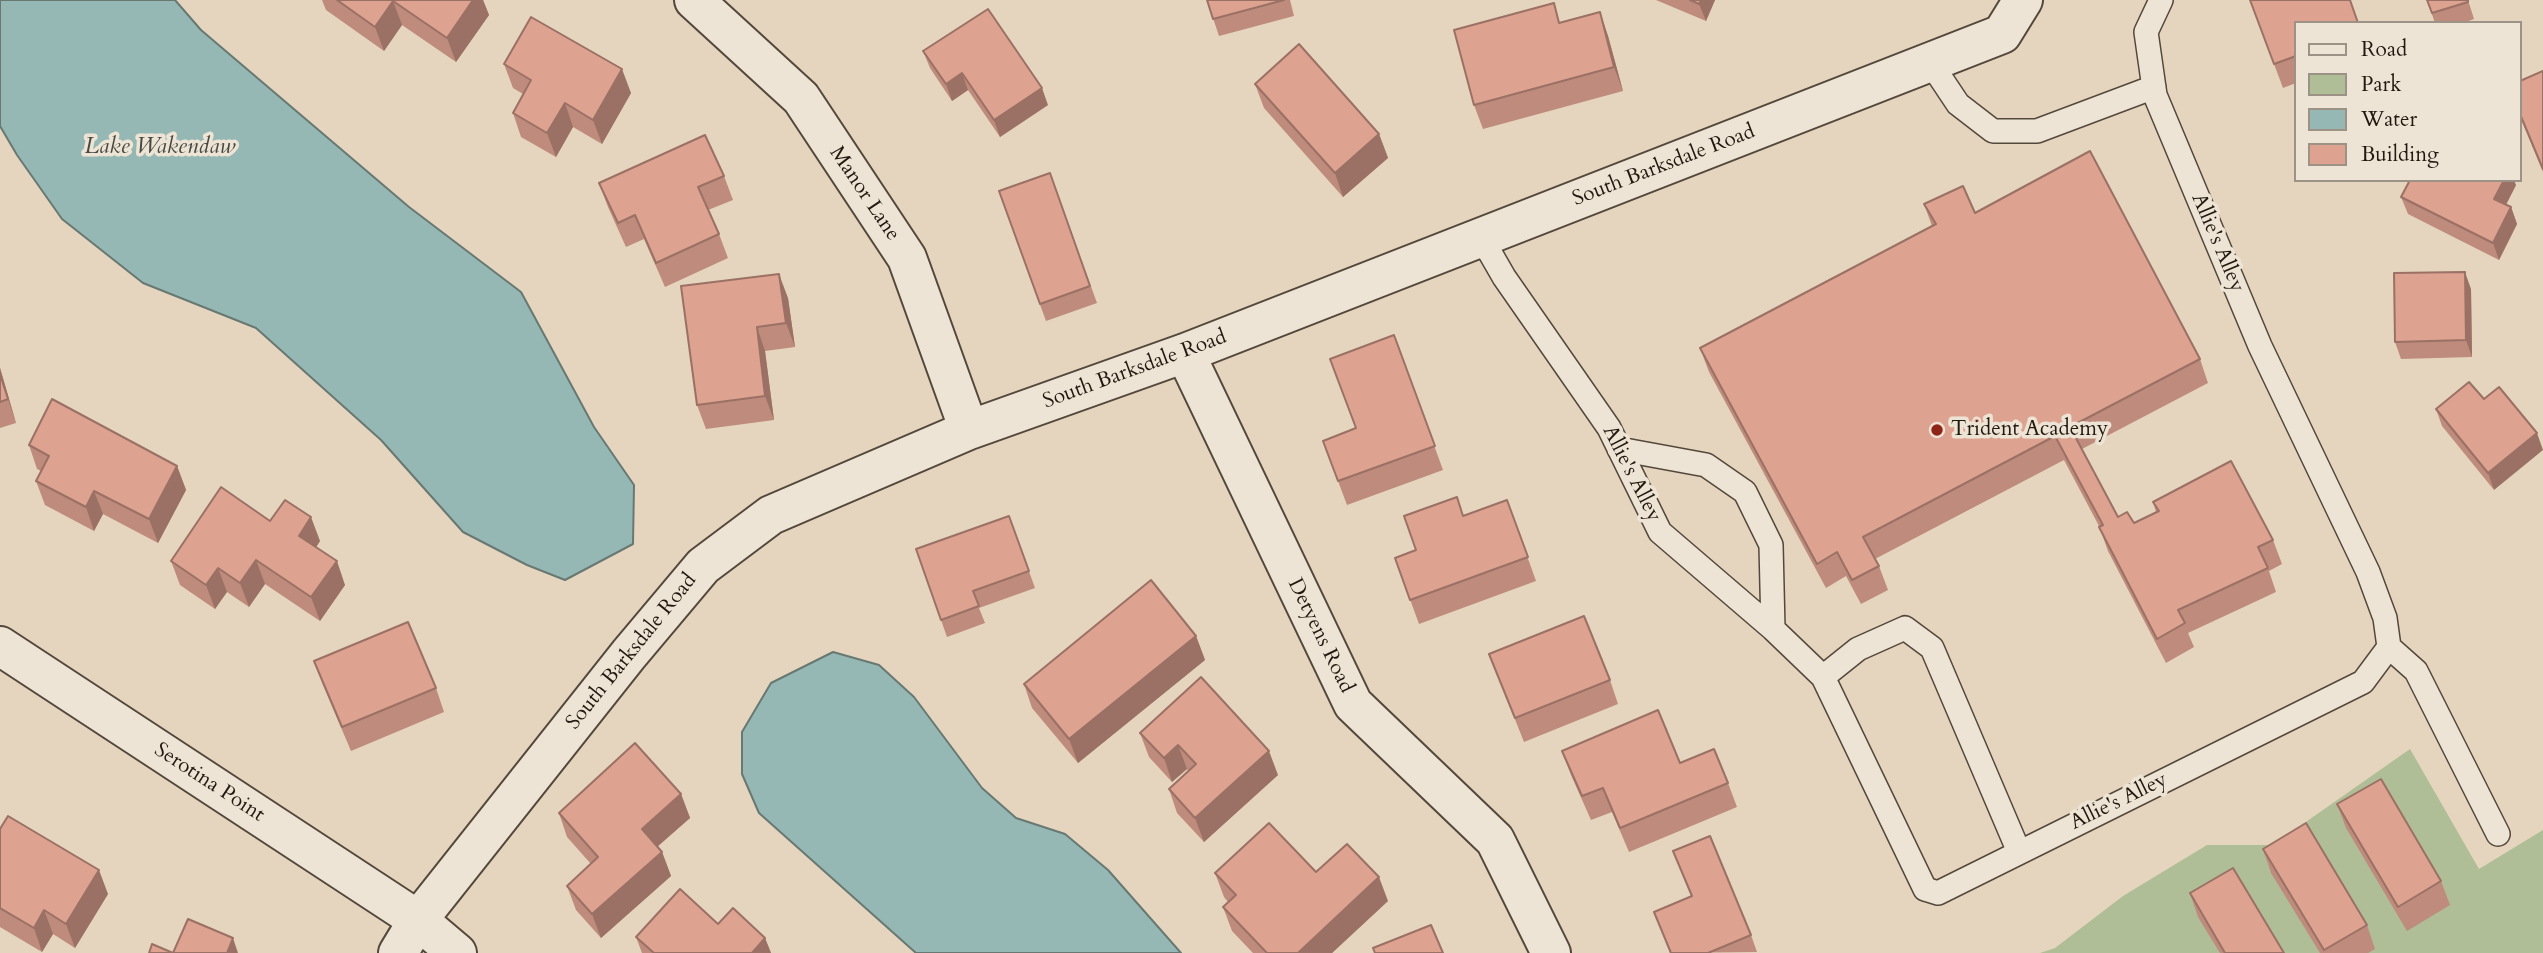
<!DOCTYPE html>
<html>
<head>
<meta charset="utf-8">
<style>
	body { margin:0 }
	#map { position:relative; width:2543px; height:953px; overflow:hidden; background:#e5d5be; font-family:Cardo,serif }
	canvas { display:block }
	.legend { position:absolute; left:2294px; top:21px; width:228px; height:161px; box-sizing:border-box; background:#eee4d5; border:2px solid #9c9386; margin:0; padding:9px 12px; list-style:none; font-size:21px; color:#22190f }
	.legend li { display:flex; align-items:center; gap:14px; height:35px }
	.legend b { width:35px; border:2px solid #9c9386 }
</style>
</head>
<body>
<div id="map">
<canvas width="2543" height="953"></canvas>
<ul class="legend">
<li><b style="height:9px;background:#eee4d5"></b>Road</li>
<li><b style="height:19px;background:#afbe96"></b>Park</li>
<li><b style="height:19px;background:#96b8b4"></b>Water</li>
<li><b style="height:19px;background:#dda290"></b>Building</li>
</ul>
</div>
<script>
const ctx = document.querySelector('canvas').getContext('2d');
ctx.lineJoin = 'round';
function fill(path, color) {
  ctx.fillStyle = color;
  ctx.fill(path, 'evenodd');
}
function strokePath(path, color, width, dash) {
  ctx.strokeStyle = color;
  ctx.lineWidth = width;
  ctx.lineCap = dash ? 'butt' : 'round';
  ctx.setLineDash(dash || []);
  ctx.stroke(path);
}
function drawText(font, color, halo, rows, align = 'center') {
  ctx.font = font + ' Cardo,serif';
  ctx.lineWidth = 7;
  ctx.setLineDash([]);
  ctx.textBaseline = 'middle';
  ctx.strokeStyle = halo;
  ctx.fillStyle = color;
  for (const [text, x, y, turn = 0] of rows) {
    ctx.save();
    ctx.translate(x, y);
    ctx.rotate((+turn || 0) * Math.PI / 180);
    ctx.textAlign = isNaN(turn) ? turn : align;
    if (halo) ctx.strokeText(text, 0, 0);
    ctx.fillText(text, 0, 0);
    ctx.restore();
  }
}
const green = new Path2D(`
	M2410 749 2479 869 2543 830V953H2040L2055 948 2123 896 2207 845H2273Z`);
const water = new Path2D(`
	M0 0H175L201 30 409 207 521 292 594 427 634 485 633 544 565 580 527 565 463 532 381 440 256 328 143 283 62 219 17 155 0 126Z
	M833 652 879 665 914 697 982 788 1016 818 1065 834 1108 870 1181 953H916L759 813 742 774V732L771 683Z`);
const lane = new Path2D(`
	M1930 62 1958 104 1993 131H2037L2154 87
	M1481 237 1504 277 1609 428 1660 532 1773 629 1823 677 1925 889 1938 893 2363 682 2389 647 2385 618 2368 572 2260 346 2155 95 2146 32 2161 0
	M1619 449 1706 465 1745 492 1771 545 1773 629
	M2389 647 2416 671 2498 834
	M1823 677 1858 649 1905 628 1932 648 2019 852`);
const street = new Path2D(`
	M694 0 801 98 907 258 969 430
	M1185 353 1353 704 1495 840 1551 953
	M0 646 418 920 457 953
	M398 953 418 920 629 654 703 566 771 515 969 430 1185 353 2002 34 2023 0`);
const wall = new Path2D(`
	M322 0H483L489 15 456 62 402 25 384 51 326 10Z
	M1207 0H1290L1294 16 1219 36Z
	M1656 0H1715L1706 21Z
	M2250 0 2296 23V83L2283 88Z
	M2427 0H2468L2474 19 2463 23H2435Z
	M1600 12 1608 36 1623 91 1483 129 1474 105 1561 22Z
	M923 51 1048 105 1000 137 968 90 952 101 930 68Z
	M504 64 631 93 602 144 573 127 556 157 521 137 513 113 523 94 513 88Z
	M2543 71V172L2520 117V81Z
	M1255 84 1379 134 1388 158 1343 197 1264 108Z
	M1050 173 1097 303 1046 321 1005 208Z
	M724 176 733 200 708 210 719 234 728 258 665 287 644 239 626 247 608 207 599 183Z
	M2516 185 2506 205 2511 207 2517 224 2499 260 2408 214 2401 197Z
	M1924 204 1975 213 2200 359 2208 383 2082 449 2118 517 2134 523 2156 512 2153 502 2273 540 2282 564 2269 571 2276 592 2188 633 2194 647 2166 663 2108 551 2099 526 2064 460 1875 559 1879 566 1888 590 1861 604 1846 576 1826 588 1709 372 1700 348 1932 226Z
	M681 286 788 298 795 347 765 351 774 420 706 429 697 405Z
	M2471 289 2472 357 2401 359 2395 342Z
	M1394 335 1443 470 1347 505 1323 441 1355 428Z
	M0 368 16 423 0 428Z
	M2469 382 2494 490 2442 426 2436 409Z
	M29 445 177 466 186 490 158 543 103 514 94 531 45 505 36 481 41 471 37 469Z
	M1507 500 1536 581 1419 624 1395 558 1416 550 1464 516Z
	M1009 516 1035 588 979 608 985 623 947 637 916 549Z
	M270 521 320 541 316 547 345 585 320 621 265 584 249 607 227 592 215 609 180 585 171 561Z
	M1196 636 1205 660 1078 763 1032 708 1024 684Z
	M1489 654 1610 680 1618 704 1524 742Z
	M314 661 436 688 444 712 351 751 323 685Z
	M1140 733 1278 775 1204 842 1177 813 1169 789 1188 771 1187 769 1172 782 1149 757Z
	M1562 751 1680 763 1728 783 1737 807 1629 852 1612 812 1591 820 1571 775Z
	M681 794 690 818 657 847 662 852 671 876 601 938 576 910 567 886 591 864 567 837 559 813Z
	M2337 804 2441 881 2450 905 2407 931 2346 828Z
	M0 829 108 894 75 948 53 934 42 952 0 927Z
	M2263 849 2367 925 2375 949 2368 953H2320L2271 873Z
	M1673 851 1751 935 1757 952 1670 953 1654 912 1691 896Z
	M1316 872 1388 901 1332 953H1253L1232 931 1223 907 1228 902 1224 897 1215 873Z
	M2190 893 2284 953H2220L2198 917Z
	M718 924 765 938 771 953H642L636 937Z`);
const shadedWall = new Path2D(`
	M473 0H483L489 15 456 62 447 38Z
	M1701 0H1715L1706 21 1699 4Z
	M393 1 402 25 384 51 375 27Z
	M1600 12 1608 36 1623 91 1614 67Z
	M622 69 631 93 602 144 593 120Z
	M962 73 968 90 952 101 946 84Z
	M1042 88 1048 105 1000 137 994 120Z
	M565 103 573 127 556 157 547 133Z
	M1379 134 1388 158 1343 197 1335 173Z
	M2504 180H2514L2516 185 2500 216 2494 199Z
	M2511 207 2517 224 2499 260 2493 243Z
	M2465 272 2471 289 2472 357 2466 340Z
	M779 274 788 298 795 347 786 323Z
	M757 327 765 351 774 420 765 396Z
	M0 368 16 423 8 399 0 374Z
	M2537 433 2543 450 2494 490 2488 473Z
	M177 466 186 490 158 543 149 519Z
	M94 491 103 514 94 531 86 507Z
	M311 517 320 541 308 560 299 536Z
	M256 560 265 584 249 607 240 583Z
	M337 561 345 585 320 621 311 597Z
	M218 568 227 592 215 609 206 585Z
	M1196 636 1205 660 1078 763 1069 739Z
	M1178 745 1187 769 1172 782 1164 758Z
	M1269 751 1278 775 1204 842 1195 818Z
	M681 794 690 818 650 853 642 829Z
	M662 852 671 876 601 938 592 914Z
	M99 870 108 894 75 948 66 924Z
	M1379 877 1388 901 1332 953H1298Z
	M44 910 53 934 42 952 34 928Z
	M233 938 238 953H227Z
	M765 938 771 953H752Z`);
const building = new Path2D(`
	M337 0H473L447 38 393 1 375 27Z
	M1207 0H1284L1213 19Z
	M1690 0H1701L1699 4Z
	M2250 0H2350L2358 23H2296V56L2274 64Z
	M2427 0H2468V2L2432 13Z
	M1554 3 1559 23 1600 12 1614 67 1474 105 1454 30Z
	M988 9 1042 88 994 120 962 73 946 84 923 51Z
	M531 17 622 69 593 120 565 103 547 133 513 113 531 80 504 64Z
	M1299 44 1379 134 1335 173 1255 84Z
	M2543 71V169L2520 114V81Z
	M705 135 724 176 698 187 719 234 656 263 635 215 618 223 599 183Z
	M2090 151 2200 359 2070 427 2118 517 2127 512 2134 523 2159 511 2153 502 2231 461 2273 540 2258 547 2268 568 2178 610 2185 623 2157 639 2099 527 2103 525 2055 436 1863 537 1879 566 1852 580 1837 552 1817 564 1700 348 1936 224 1924 204 1963 186 1975 213Z
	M1050 173 1090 286 1040 304 999 191Z
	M2410 180H2504L2494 199 2511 207 2493 243 2401 197Z
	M2465 272 2466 340 2395 342 2394 273Z
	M779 274 786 323 757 327 765 396 697 405 681 286Z
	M1394 335 1435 446 1338 481 1323 441 1356 428 1330 359Z
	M0 374 8 399 0 402Z
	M2469 382 2484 399 2499 387 2537 433 2488 473 2436 409Z
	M52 399 177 466 149 519 94 491 86 507 36 481 49 456 29 445Z
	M221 487 270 521 285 500 311 517 299 536 337 561 311 597 256 560 240 583 218 568 206 585 171 561Z
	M1457 497 1463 516 1507 500 1528 557 1410 600 1395 558 1416 550 1404 516Z
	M1009 516 1029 571 973 591 979 606 941 620 916 549Z
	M1151 580 1196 636 1069 739 1024 684Z
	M1584 616 1610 680 1515 718 1489 654Z
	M408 622 436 688 342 727 314 661Z
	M1201 677 1269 751 1195 818 1169 789 1196 764 1178 745 1164 758 1140 733Z
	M1658 710 1680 763 1714 749 1728 783 1620 828 1603 788 1582 796 1562 751Z
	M635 743 681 794 642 829 662 852 592 914 567 886 598 857 559 813Z
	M2381 779 2441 881 2398 907 2337 804Z
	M8 816 99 870 66 924 44 910 34 928 0 908V829Z
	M1269 823 1316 872 1347 844 1379 877 1298 953H1267L1223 907 1236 895 1215 873Z
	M2306 823 2367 925 2324 950 2263 849Z
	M1710 836 1751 935 1708 953H1671L1654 912 1692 896 1673 851Z
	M2233 868 2284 953H2225L2190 893Z
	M680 889 718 924 733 908 765 938 752 953H654L636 937Z
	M188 919 233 938 227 953H149L152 944 173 953Z
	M1431 925 1443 953H1375L1373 948Z`);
const markers = [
	[1937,430,7,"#8f2418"]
];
const streetNames = [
	["South Barksdale Road",1664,166,-21],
	["Manor Lane",864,194,56],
	["Allie's Alley",2217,243,67],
	["South Barksdale Road",1135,370,-20],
	["Allie's Alley",1631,474,63],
	["Detyens Road",1320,636,64],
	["South Barksdale Road",632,652,-51],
	["Serotina Point",209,783,33],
	["Allie's Alley",2119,802,-26]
];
const poiNames = [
	["Trident Academy",1951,430]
];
const waterNames = [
	["Lake Wakendaw",160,148]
];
fill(green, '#afbe96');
fill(water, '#96b8b4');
strokePath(water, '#687872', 2);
strokePath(lane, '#53483b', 26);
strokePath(street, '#53483b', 42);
strokePath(lane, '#eee4d5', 23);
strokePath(street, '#eee4d5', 38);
fill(wall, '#be8b7c');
fill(shadedWall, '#9b7165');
fill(building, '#dda290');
strokePath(building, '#9b7165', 2);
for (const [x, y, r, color] of markers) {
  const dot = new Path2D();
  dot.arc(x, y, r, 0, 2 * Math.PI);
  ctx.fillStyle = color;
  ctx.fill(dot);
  strokePath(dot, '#eee4d5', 2.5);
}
drawText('21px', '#22190f', '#eee4d5', streetNames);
drawText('21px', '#22190f', '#eee4d5', poiNames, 'left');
drawText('italic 23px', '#454941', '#eee4d5', waterNames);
</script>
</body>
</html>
